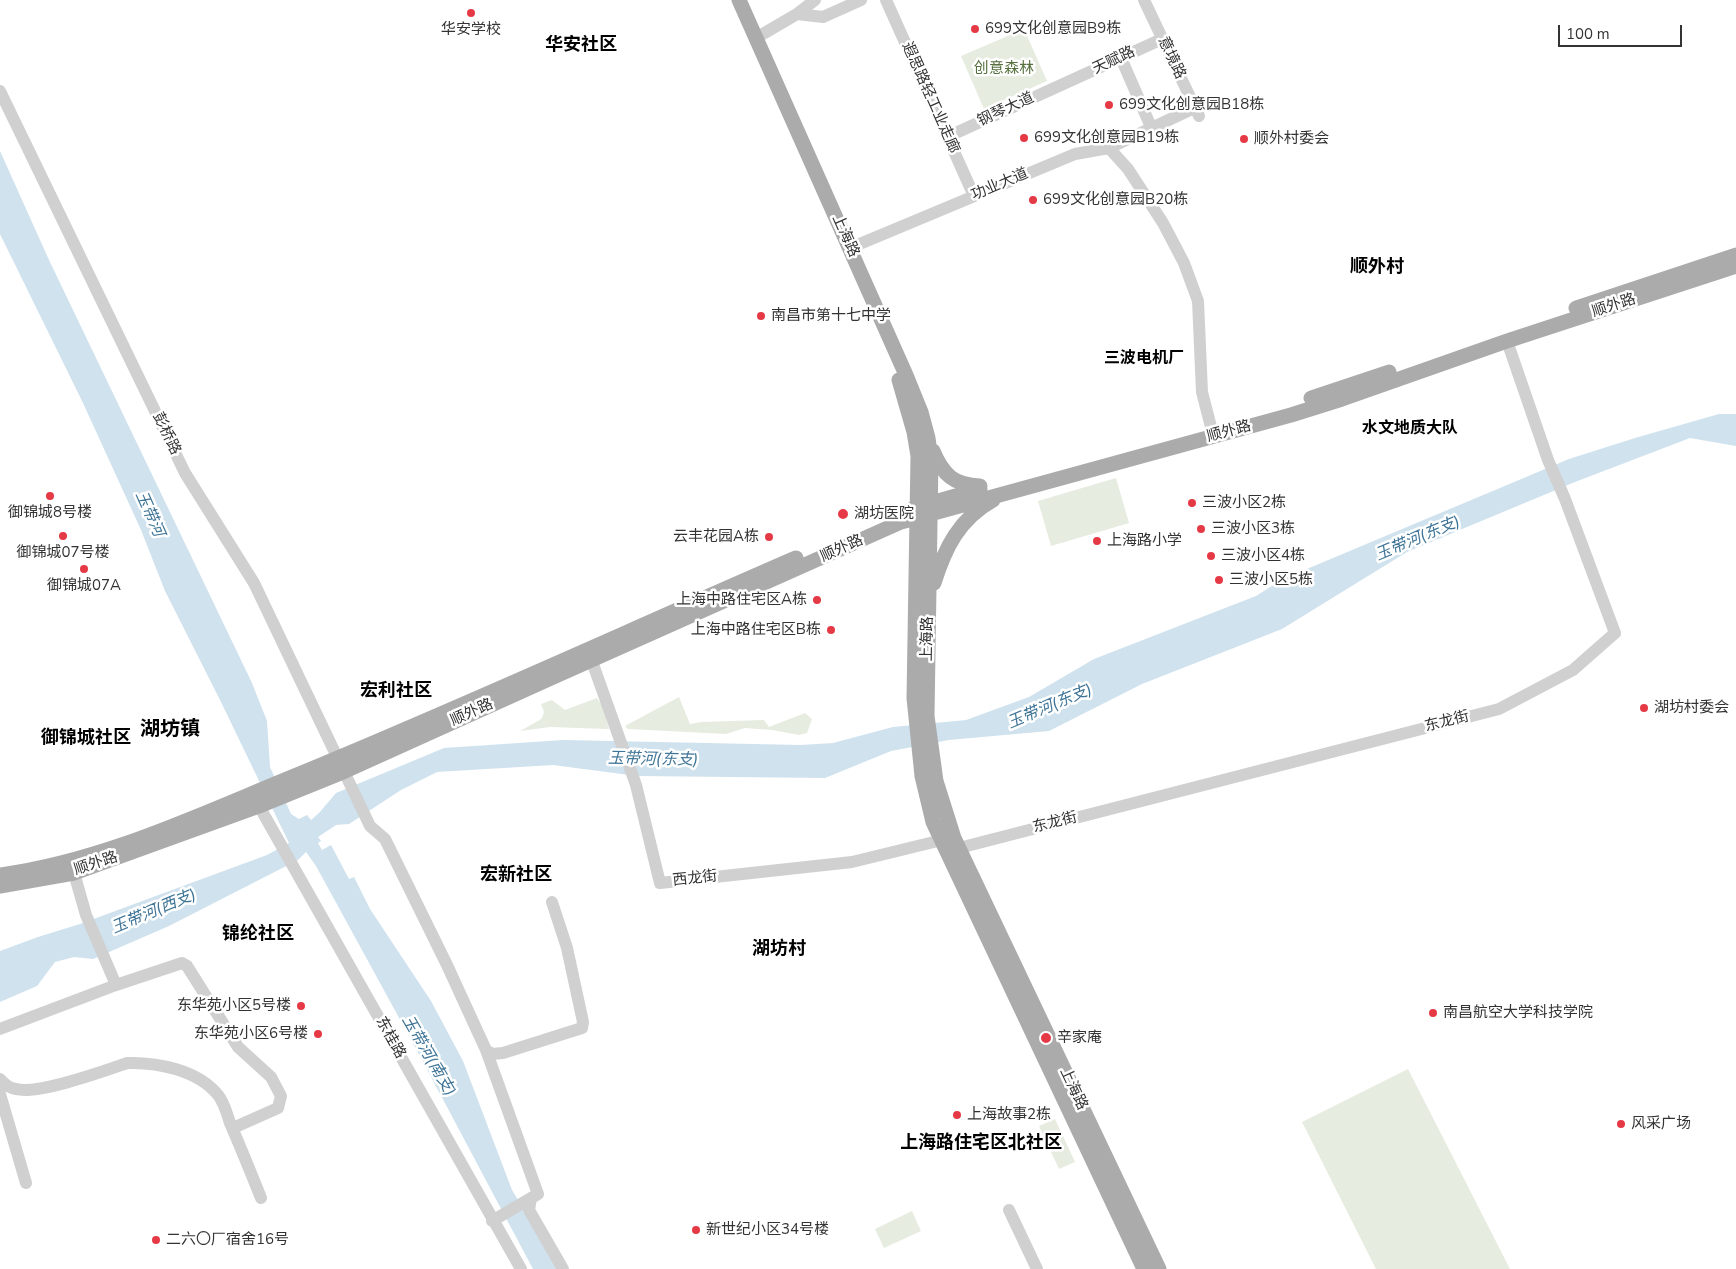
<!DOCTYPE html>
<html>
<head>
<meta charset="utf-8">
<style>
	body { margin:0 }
	#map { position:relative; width:1736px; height:1269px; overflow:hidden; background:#fff; font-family:"Nunito Sans",sans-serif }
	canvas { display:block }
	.scale { position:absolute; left:1558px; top:25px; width:124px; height:22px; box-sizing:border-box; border:2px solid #333; border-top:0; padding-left:6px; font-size:15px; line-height:18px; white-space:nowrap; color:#333; -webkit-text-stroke:4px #fff; paint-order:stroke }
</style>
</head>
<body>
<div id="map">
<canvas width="1736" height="1269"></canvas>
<div class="scale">100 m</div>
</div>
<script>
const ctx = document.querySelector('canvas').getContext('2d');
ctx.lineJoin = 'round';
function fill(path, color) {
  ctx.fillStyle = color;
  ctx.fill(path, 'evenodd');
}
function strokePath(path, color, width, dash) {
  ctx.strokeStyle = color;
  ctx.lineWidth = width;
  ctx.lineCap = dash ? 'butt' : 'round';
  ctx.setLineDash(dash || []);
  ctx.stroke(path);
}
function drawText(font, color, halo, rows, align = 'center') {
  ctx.font = font + ' "Nunito Sans","Noto Sans SC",sans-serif';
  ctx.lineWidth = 5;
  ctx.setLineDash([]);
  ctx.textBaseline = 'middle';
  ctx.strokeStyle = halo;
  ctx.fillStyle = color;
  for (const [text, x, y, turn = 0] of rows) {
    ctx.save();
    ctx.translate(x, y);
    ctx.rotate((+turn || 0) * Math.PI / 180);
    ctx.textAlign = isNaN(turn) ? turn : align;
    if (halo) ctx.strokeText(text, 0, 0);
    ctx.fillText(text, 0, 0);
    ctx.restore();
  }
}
const green = new Path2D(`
	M1024 29 1047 81 984 109 961 56Z
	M1116 478 1129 523 1051 546 1038 501Z
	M679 697 690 724 701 722 764 720 769 727 805 713 812 719 807 733 799 735 772 730 745 728 726 734 628 729 625 726Z
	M597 698 603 707 609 729 550 727 520 731 538 721 542 718 544 712 541 704 552 700 565 710Z
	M1408 1069 1510 1269H1376L1302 1122Z
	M1055 1119 1075 1162 1059 1169 1039 1126Z
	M912 1211 921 1231 884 1248 875 1229Z`);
const water = new Path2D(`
	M0 151 49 260 252 683 267 721 270 767 291 814 299 819 307 815 311 820 319 813 336 793 444 748 563 740 801 745 833 743 893 727 966 720 1029 697 1094 659 1256 596 1283 579 1569 459 1635 438 1719 414H1736V446L1690 438 1575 482 1407 552 1282 629 1142 684 1049 731 949 740 891 751 825 778 637 776 553 765 437 772 401 790 349 824 336 825 318 837 321 841 318 843 322 850 331 845 349 879 354 877 370 909 431 1001 463 1061 512 1190 560 1269H533L421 1058 316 866 306 852 298 860 169 926 93 959 74 957 55 962 37 986 0 1002V951L38 937 80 924 267 855 289 843 221 702 165 591 141 530 83 403 0 234Z`);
const minor = new Path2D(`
	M886 0 974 196
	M1144 0 1199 116
	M797 14 815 0
	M756 38 797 14 823 17 861 0
	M1121 58 1151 127
	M0 91 185 473 254 583 370 826 385 839 447 965 486 1050 492 1054 503 1053 582 1028 583 1022 567 948 552 902
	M947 137 1162 39
	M1109 148 1128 169 1163 223 1184 263 1198 301 1202 392 1211 427
	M850 248 1075 154 1109 148 1209 101
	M589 653 636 785 660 883 852 862 942 840
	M259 806 521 1269
	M959 848 1499 709 1573 670 1615 633 1565 499 1548 460 1507 341
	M74 873 86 915 116 985
	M0 1029 116 985 182 963 187 966 238 1047 271 1077 281 1096 278 1108 233 1128
	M486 1050 538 1194 492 1221
	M0 1079C4 1084 10 1088 16 1089 38 1095 104 1071 127 1063 157 1062 198 1070 218 1095 224 1102 227 1114 230 1123 241 1148 251 1173 261 1198
	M0 1094 26 1183
	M531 1198 529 1210 563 1269
	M1009 1210 1037 1269`);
const major = new Path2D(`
	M739 0 906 375 921 412 928 438 931 459 927 716 936 781 954 838 1159 1269
	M1576 308 1736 255
	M899 380 914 432 918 456 914 698 922 776 933 822 1144 1269
	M1311 398 1389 372
	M933 451C943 475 954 485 980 486
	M914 508 980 489
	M934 583C945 548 959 519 993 500
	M0 875C104 861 201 814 297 775 465 706 630 630 796 558
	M0 886 74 873 259 806 343 772 549 679 901 522 1291 415 1342 399 1507 341 1736 266`);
const markers = [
	[471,13,5,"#e63946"],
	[975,29,5,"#e63946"],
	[1109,105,5,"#e63946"],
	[1024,138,5,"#e63946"],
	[1244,139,5,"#e63946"],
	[1033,200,5,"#e63946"],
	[761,316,5,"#e63946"],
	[50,496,5,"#e63946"],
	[1192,503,5,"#e63946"],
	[843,514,6,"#e63946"],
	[1201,529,5,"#e63946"],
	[63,536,5,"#e63946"],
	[769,537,5,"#e63946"],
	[1097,541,5,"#e63946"],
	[1211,556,5,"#e63946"],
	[84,569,5,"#e63946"],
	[1219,580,5,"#e63946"],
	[817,600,5,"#e63946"],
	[831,630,5,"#e63946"],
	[1644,708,5,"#e63946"],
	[301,1006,5,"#e63946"],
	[1433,1013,5,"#e63946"],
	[318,1034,5,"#e63946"],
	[1046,1038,6,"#e63946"],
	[957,1115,5,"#e63946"],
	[1621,1124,5,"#e63946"],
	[696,1230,5,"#e63946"],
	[156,1240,5,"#e63946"]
];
const poiNames = [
	["699文化创意园B9栋",985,29],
	["华安学校",471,30,"center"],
	["699文化创意园B18栋",1119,105],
	["699文化创意园B19栋",1034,138],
	["顺外村委会",1254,139],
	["699文化创意园B20栋",1043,200],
	["南昌市第十七中学",771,316],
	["三波小区2栋",1202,503],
	["御锦城8号楼",50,513,"center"],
	["湖坊医院",854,514],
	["三波小区3栋",1211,529],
	["云丰花园A栋",759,537,"right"],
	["上海路小学",1107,541],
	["御锦城07号楼",63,553,"center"],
	["三波小区4栋",1221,556],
	["三波小区5栋",1229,580],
	["御锦城07A",84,586,"center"],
	["上海中路住宅区A栋",807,600,"right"],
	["上海中路住宅区B栋",821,630,"right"],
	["湖坊村委会",1654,708],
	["东华苑小区5号楼",291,1006,"right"],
	["南昌航空大学科技学院",1443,1013],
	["东华苑小区6号楼",308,1034,"right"],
	["辛家庵",1057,1038],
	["上海故事2栋",967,1115],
	["风采广场",1631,1124],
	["新世纪小区34号楼",706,1230],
	["二六〇厂宿舍16号",166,1240]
];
const streetNames = [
	["意境路",1171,58,65],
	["天赋路",1114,61,-25],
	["遐思路轻工业走廊",930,98,66],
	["钢琴大道",1006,110,-25],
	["功业大道",1000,185,-23],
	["上海路",845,236,66],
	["顺外路",1614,306,-18],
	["顺外路",1229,432,-15],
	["彭桥路",166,434,64],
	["顺外路",842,549,-24],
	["上海路",928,639,-89],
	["顺外路",472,713,-24],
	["东龙街",1447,722,-14],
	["东龙街",1055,823,-14],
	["顺外路",96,864,-18],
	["西龙街",695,879,-6],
	["东桂路",390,1038,61],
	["上海路",1073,1089,65]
];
const parkNames = [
	["创意森林",1004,69]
];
const neighbourhoodNames = [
	["三波电机厂",1144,359],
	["水文地质大队",1410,429]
];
const waterNames = [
	["玉带河",149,514,66],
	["玉带河(东支)",1418,539,-23],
	["玉带河(东支)",1050,707,-23],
	["玉带河(东支)",653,760,1],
	["玉带河(西支)",154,912,-23],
	["玉带河(南支)",428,1056,60]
];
const quarterNames = [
	["华安社区",581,46],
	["顺外村",1377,268],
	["宏利社区",396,692],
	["御锦城社区",86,739],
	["宏新社区",516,876],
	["锦纶社区",258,935],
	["湖坊村",779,950],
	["上海路住宅区北社区",981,1144]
];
const districtNames = [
	["湖坊镇",170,730]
];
fill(green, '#e6ecdf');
fill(water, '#cfe2ee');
strokePath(minor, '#d0d0d0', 12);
strokePath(major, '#ababab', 15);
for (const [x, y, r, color] of markers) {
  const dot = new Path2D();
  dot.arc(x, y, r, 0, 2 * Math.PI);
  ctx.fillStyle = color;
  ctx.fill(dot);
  strokePath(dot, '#fff', 2);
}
drawText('15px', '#333', '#fff', poiNames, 'left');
drawText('15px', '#333', '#fff', streetNames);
drawText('15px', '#56703f', '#fff', parkNames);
drawText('bold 16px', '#000', '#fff', neighbourhoodNames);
drawText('italic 16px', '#3f7597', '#fff', waterNames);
drawText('bold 18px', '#000', '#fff', quarterNames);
drawText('bold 20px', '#000', '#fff', districtNames);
</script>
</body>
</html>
